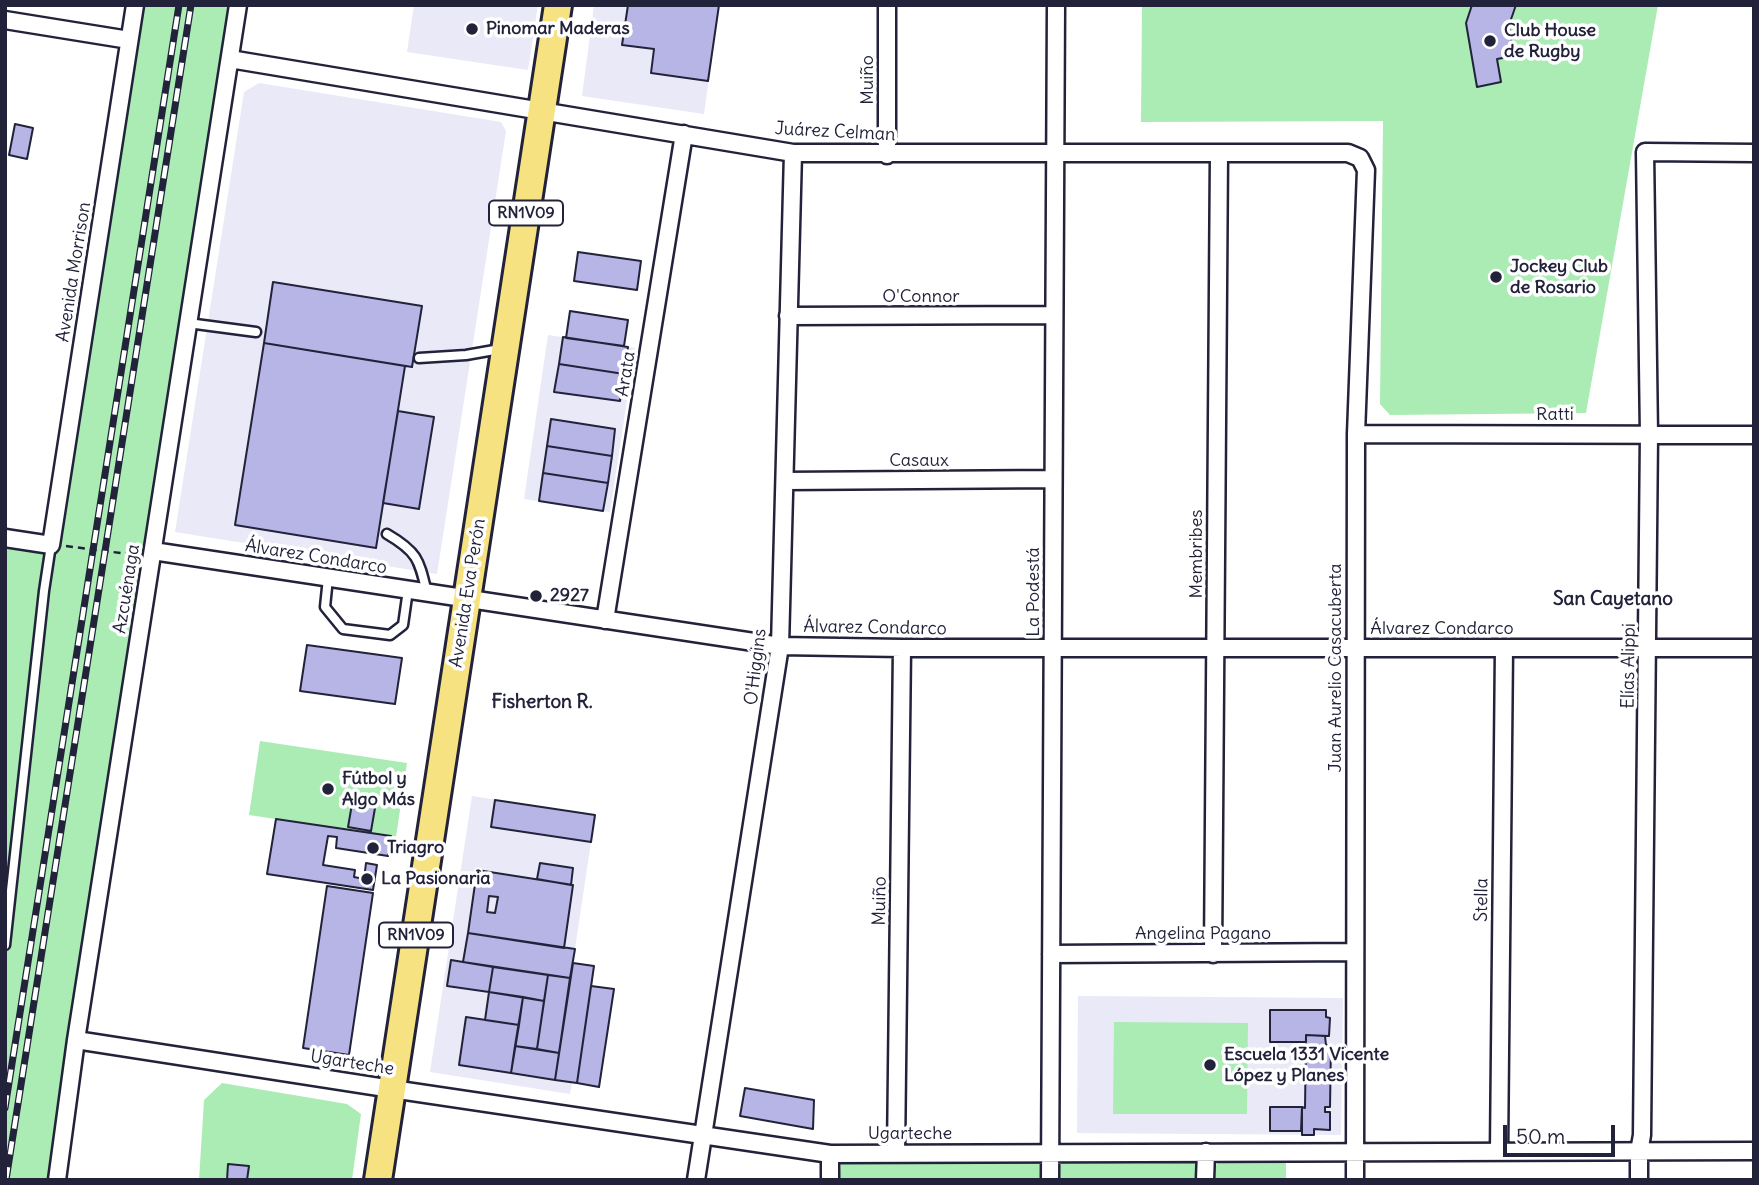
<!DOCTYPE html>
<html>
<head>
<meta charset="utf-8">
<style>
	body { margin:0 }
	#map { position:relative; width:1759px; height:1185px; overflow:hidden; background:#fff; font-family:Delius,sans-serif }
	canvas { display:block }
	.frame { position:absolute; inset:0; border:7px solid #22223b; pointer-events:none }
	.scale { position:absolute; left:1503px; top:1125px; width:112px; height:32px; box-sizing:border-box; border:4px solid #22223b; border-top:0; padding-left:9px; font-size:21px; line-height:24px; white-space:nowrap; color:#22223b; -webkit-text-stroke:5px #fff; paint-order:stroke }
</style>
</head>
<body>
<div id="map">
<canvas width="1759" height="1185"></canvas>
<div class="frame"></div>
<div class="scale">50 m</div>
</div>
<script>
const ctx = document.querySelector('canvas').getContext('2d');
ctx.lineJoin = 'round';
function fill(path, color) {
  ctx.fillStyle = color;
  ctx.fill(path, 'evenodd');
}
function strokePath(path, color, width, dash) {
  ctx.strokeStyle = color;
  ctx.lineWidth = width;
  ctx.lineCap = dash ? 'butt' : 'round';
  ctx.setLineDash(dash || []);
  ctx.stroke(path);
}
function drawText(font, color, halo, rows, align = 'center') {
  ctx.font = font + ' Delius,sans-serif';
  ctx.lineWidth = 7;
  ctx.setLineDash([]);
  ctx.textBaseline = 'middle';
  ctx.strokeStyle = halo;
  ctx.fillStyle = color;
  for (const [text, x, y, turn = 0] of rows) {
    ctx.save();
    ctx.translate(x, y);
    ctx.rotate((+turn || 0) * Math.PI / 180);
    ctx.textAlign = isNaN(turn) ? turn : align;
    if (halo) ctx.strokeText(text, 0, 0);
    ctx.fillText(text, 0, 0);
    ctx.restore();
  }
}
const built = new Path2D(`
	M414 5H538L528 70 407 52Z
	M594 5H719L704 114 582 96Z
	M259 83 501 122 506 131 437 574 175 532 244 92Z
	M548 335 635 348 610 512 524 499Z
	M472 796 595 815 573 962 594 966 592 986 614 989 599 1087 572 1083 570 1094 430 1072Z
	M1078 996 1343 998 1341 1135 1077 1133Z`);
const green = new Path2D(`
	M135 5H238L57 1180H5V538L51 545Z
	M1142 5H1658L1586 413 1390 415 1380 404 1383 121 1141 122Z
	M260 741 407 763 396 837 249 815Z
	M1114 1022 1248 1023 1247 1114H1113Z
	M222 1083 347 1104 361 1114 352 1180H199L204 1100Z
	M1286 1158V1180H1214L1216 1165 1221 1160Z
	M845 1159H1038L1044 1162 1046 1180H839L841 1164Z
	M1067 1159H1191C1199 1165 1201 1169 1201 1180H1058L1060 1165Z`);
const building = new Path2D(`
	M628 5H719L708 81 651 73 654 49 622 45Z
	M1472 5H1516L1509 25 1514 56 1497 59 1501 82 1477 87 1466 23Z
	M15 124 33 128 27 159 9 155Z
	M578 252 641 261 637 290 574 281Z
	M273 282 422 306 412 367 264 343Z
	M570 311 628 320 624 346 566 338Z
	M563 337 628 347 624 374 559 364Z
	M264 343 405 366 376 548 235 525Z
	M559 364 624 374 620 401 554 392Z
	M398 411 434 417 419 509 383 503Z
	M551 419 615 429 612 456 547 446Z
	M547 446 612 456 608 483 543 473Z
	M543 473 608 483 603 511 539 501Z
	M307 645 402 658 395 704 300 691Z
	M495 800 595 815 591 842 491 827Z
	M352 804 375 808 371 831 348 827Z
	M276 819 391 836 388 856 336 848 337 837 328 836 323 865 355 870 354 877 364 879 366 863 377 865 373 890 267 874Z
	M540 863 573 868 571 885 537 879Z
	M477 870 573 885 564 948 468 933ZM489 896 498 897 495 913 487 912Z
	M327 886 373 893 349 1055 303 1048Z
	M468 933 575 949 570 978 463 962Z
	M451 960 493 967 489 992 447 986Z
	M573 963 594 966 577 1083 555 1080Z
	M493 967 548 975 544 1001 489 992Z
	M548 975 570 978 559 1053 537 1049Z
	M591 986 614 989 599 1087 577 1083Z
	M489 992 523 997 519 1025 485 1020Z
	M523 997 544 1001 537 1049 515 1046Z
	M1270 1010H1326V1017L1330 1018 1329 1036 1306 1035V1042H1270Z
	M466 1017 519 1025 511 1073 459 1065Z
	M1306 1035 1325 1036 1326 1045H1331L1330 1107H1325V1112H1330V1130L1314 1129V1135H1302V1107L1305 1108Z
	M515 1046 559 1053 555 1080 511 1073Z
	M745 1088 814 1100 813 1129 740 1116Z
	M1270 1107H1302L1301 1131H1270Z
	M228 1164 249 1166 247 1180H227Z`);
const path = new Path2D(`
	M66 546 136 555`);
const service = new Path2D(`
	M188 323 256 332
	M419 358 466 355 500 349
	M387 534C418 552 419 560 427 593
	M328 578 325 607 343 629 390 635 403 625 408 590
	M5 945 44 591 51 545`);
const minor = new Path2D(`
	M5 20 129 40
	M230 59 793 153H1348L1360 158 1366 170 1356 434 1355 1180
	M887 155V5
	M788 316 1054 315
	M1356 434 1754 435
	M785 481 1053 479
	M5 538 51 545 135 5
	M153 551 780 646 902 648H1754
	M605 620 684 134
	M1051 954 1355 952
	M1213 954 1219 154
	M76 1040 392 1089 830 1154 1754 1151
	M1499 1152 1504 648
	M896 1153 902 648
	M57 1180 76 1040 238 5
	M696 1180 780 646 793 153
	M830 1180V1154
	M1050 1180 1056 5
	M1205 1180 1206 1152
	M1639 1180V1152L1642 1135 1649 435 1645 152 1754 153`);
const primary = new Path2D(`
	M378 1180 558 5`);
const rail = new Path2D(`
	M5 1108 179 5
	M6 1180 191 5`);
const markers = [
	[472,29,7,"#22223b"],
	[1490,41,7,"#22223b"],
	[1496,277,7,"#22223b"],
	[536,596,7,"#22223b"],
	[328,789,7,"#22223b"],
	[373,848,7,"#22223b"],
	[367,879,7,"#22223b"],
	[1210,1065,7,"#22223b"]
];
const shields = [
	[526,213,74],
	[416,935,74]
];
const shieldNames = [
	["RN1V09",526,213],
	["RN1V09",416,935]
];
const poiNames = [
	["Pinomar Maderas",486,29],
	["Club House",1504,31],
	["de Rugby",1504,52],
	["Jockey Club",1510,267],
	["de Rosario",1510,288],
	["2927",550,596],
	["Fútbol y",342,779],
	["Algo Más",342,800],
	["Triagro",387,848],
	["La Pasionaria",381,879],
	["Escuela 1331 Vicente",1224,1055],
	["López y Planes",1224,1076]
];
const streetNames = [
	["Muiño",868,80,-90],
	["Juárez Celman",835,132,3],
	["Avenida Morrison",74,272,-81],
	["O'Connor",921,297],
	["Arata",626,374,-81],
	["Ratti",1555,415],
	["Casaux",919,461],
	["Membribes",1197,554,-90],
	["Álvarez Condarco",316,557,9],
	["Azcuénaga",127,589,-81],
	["La Podestá",1034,592,-90],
	["Avenida Eva Perón",468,593,-81],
	["Álvarez Condarco",875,628,1],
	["Álvarez Condarco",1442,629],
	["Elías Alippi",1629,666,-89],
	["O'Higgins",756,667,-83],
	["Juan Aurelio Casacuberta",1336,668,-90],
	["Stella",1482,900,-89],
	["Muiño",880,901,-89],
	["Angelina Pagano",1203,934],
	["Ugarteche",352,1063,9],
	["Ugarteche",910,1134]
];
const neighbourhoodNames = [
	["San Cayetano",1613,600],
	["Fisherton R.",542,703]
];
fill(built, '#e9e9f8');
fill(green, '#abecb5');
fill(building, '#b6b5e6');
strokePath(building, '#22223b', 2);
strokePath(service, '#22223b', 13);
strokePath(minor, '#22223b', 21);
strokePath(primary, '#22223b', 32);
strokePath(path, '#22223b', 2.5, [7, 5]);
strokePath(service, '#fff', 8);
strokePath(minor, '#fff', 16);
strokePath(primary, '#f7e281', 26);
strokePath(rail, '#22223b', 7);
strokePath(rail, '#fff', 4.5, [13]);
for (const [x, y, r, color] of markers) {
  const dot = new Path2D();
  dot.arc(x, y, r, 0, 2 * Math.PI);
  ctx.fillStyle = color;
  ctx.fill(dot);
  strokePath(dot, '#fff', 2.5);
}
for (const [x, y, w] of shields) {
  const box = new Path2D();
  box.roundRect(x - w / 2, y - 12.5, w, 25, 5);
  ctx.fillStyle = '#fff';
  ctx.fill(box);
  strokePath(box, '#22223b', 2);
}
drawText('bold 16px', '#22223b', null, shieldNames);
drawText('bold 18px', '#22223b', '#fff', poiNames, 'left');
drawText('18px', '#22223b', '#fff', streetNames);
drawText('bold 19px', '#22223b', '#fff', neighbourhoodNames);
</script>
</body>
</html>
